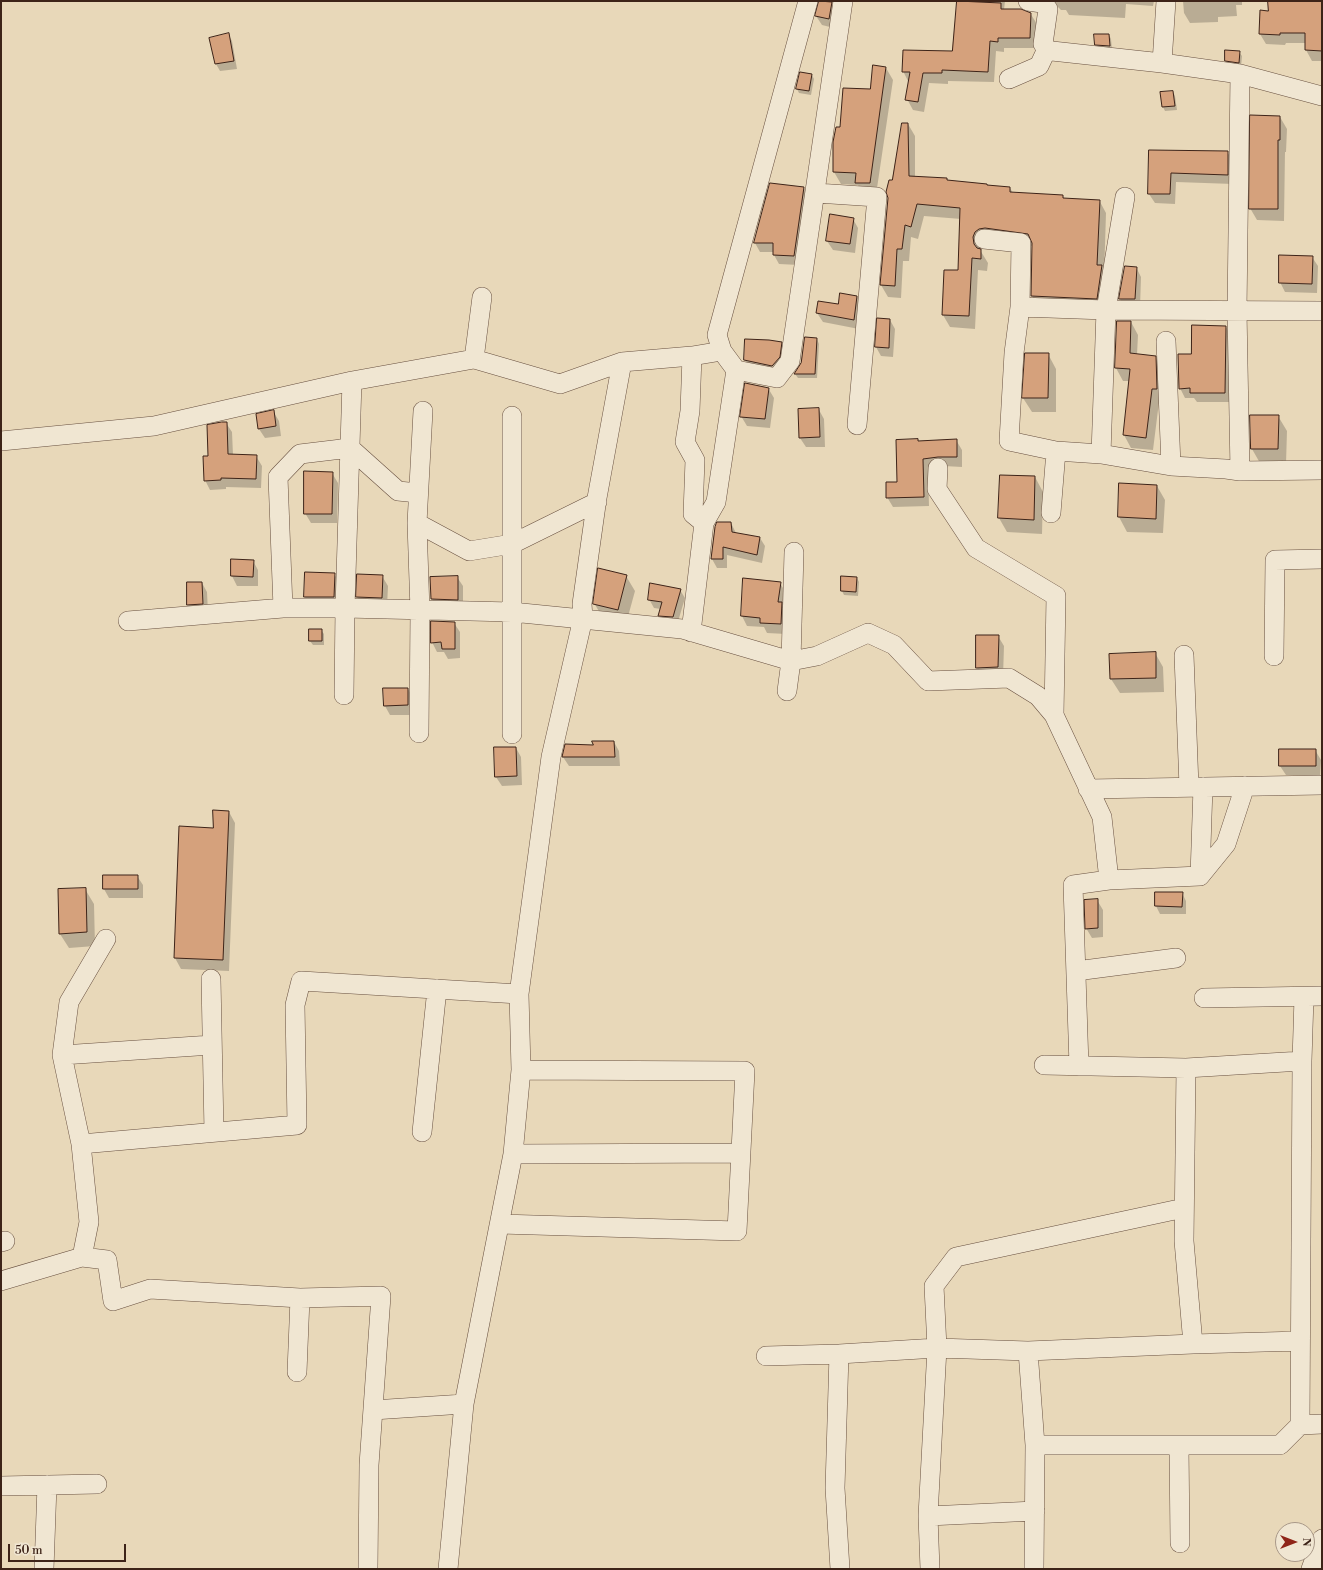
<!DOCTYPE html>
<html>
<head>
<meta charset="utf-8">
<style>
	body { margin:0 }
	#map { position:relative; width:1323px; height:1570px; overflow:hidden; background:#e8d8b9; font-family:"Libre Bodoni",serif }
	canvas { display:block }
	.frame { position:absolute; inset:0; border:2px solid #3d2318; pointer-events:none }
	.north { position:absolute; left:1275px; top:1522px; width:40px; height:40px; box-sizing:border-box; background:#f0e6d2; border:1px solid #a89888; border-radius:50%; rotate:90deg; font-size:11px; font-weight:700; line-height:16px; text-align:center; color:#3d2318 }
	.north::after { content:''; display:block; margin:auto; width:14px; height:18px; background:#8f2418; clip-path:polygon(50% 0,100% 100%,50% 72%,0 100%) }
	.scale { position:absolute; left:8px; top:1544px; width:118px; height:18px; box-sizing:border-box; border:2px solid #3d2318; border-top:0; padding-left:5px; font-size:12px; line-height:14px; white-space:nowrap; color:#3d2318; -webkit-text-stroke:3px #f0e6d2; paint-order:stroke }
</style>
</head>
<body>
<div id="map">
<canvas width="1323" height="1570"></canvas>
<div class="frame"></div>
<div class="north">N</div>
<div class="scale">50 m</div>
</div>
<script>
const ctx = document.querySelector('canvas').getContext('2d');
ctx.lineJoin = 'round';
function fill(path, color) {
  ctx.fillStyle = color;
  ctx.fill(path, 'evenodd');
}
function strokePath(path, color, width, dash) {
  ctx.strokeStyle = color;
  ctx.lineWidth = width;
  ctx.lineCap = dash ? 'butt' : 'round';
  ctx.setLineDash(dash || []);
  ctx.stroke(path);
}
const shadow = new Path2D(`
	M819 1 831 3 837 12 834 28 822 25 816 16Z
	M958 1H1005L1004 10 1030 13 1037 24 1036 48H1004V52L996 51 994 82 948 81V84L929 83 924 112 913 110 907 99 909 83 903 71 953 52Z
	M1046 1H1154L1153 6 1126 4 1125 18 1069 15 1066 10H1061L1057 6Z
	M1183 1H1242V5H1236L1237 16 1218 17V22L1190 23 1184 13Z
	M1269 1H1322V61H1312L1306 50V43H1286L1285 45 1266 44 1260 34 1269 12Z
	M228 34 232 41 237 69 220 71 216 64 210 39Z
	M1109 35 1111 39 1112 50 1098 49 1096 44Z
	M1239 52 1242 56 1241 67 1229 65 1226 61Z
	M886 68 893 80 876 195H864L858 185 841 184 834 172 840 128 871 90Z
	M812 75 814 79 811 95 799 93 797 89Z
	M1173 92 1175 96 1177 110 1165 111 1163 107 1161 93Z
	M1280 117 1287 129 1286 152H1285L1284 221 1257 220 1250 208Z
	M908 124 915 136V177L947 179V181L987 184 988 186 1010 188 1013 193 1063 196 1064 199 1099 200 1106 213 1103 311 1039 308 1032 296 1033 246 992 240 982 245 980 250 988 263 987 271 978 270 975 329 950 327 943 315 959 271 961 219 924 216 918 239 911 237 909 261H903L901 298 888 297 881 285 893 181Z
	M1150 151 1227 152 1233 161V184L1176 182 1175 204 1155 203 1149 194Z
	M771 184 804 188 809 197 799 265 779 264 774 255V252H760L755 243Z
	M853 219 858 228 855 253 833 250 827 241Z
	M1312 257 1318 266 1317 293 1285 292 1280 282Z
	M1136 267 1141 277 1140 308H1125L1120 299Z
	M857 296 862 306 859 329 823 322 817 313 839 305Z
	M890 320 895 329 893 357 881 356 876 347Z
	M1131 322 1138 335 1137 355 1155 357 1162 370 1164 402H1159L1153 450 1131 448 1124 435 1130 381H1123L1116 368Z
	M1226 327 1231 336 1230 402H1197L1194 398H1185L1180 388 1192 355Z
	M817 339 819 344 817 378H798L795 374Z
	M781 343 787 352 778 375 750 370 745 360Z
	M1048 354 1056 369V412H1032L1023 398Z
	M768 388 774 398 770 428 747 426 741 416Z
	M819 410 824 419 825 447H806L800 438Z
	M273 411 279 421 281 436 265 438 259 429 257 415Z
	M1278 416 1287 431 1286 464 1260 463 1252 449Z
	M226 423 232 432 233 455 256 456 262 466 261 488 226 487V489L210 490 205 480 209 457Z
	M918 440 919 442 956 440 962 450V467L944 466 928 468 929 506 893 507 887 497 898 483Z
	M332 473 338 483 337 523H311L305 513Z
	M1035 477 1043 492 1042 534 1007 532 999 518Z
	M1120 484 1157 486 1165 500 1163 533 1127 532 1119 517Z
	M731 523 736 533 760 538 765 546 762 563 727 555V568H717L712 559 716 527Z
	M232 560 253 561 258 570V586H237L232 576Z
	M334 574 340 583 339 606H310L305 597Z
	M382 576 388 586 387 607 363 606 357 597Z
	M626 576 635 591 626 624 603 618 594 603Z
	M457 577 463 586V609L437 608 432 599Z
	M857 578 859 582 858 596 844 595 842 591Z
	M744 579 780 583 786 593V634L767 633 764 627 747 626 742 616Z
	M202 583 207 592 208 613 194 614 188 605Z
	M680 590 685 598 677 625 664 624 659 615 661 609 654 608 649 599Z
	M454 623 460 632V658L448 659 444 652H437L432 642Z
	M321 630 324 634V645H313L310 641Z
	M998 636 1004 646 1003 677H982L977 668Z
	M1155 653 1163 667 1164 692 1120 693 1111 679Z
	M408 689 413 698V715H390L385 706Z
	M614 742 619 751 620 766H569L563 757 566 745 594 746Z
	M516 748 521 757 522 785 502 786 496 777Z
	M1315 750 1321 760 1320 776 1286 775 1280 766Z
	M229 812 235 823 229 971 181 969 175 958 214 829Z
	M137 876 143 885V898H109L104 889Z
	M85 889 94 904 95 946 69 948 60 934Z
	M1182 893 1186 901V914H1160L1156 906Z
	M1097 900 1103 910V937L1092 938 1086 928Z`);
const building = new Path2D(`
	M819 1 832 2 829 19 815 16Z
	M957 1 1001 3V9H1021L1031 13 1030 38H998V42L990 41 988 72 942 70V73H923L918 102 905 100 910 72H902L903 50 952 51Z
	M1268 1H1322V51L1305 50V33H1280V35L1259 34 1260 10 1268 11Z
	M229 33 234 61 215 64 209 38Z
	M1094 34H1109L1110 46 1095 45Z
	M1225 50 1240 51 1239 63 1225 61Z
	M873 65 886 67 870 183H855L856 173 833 172V142L836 127H840L843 88 870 89Z
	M800 72 812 74 809 91 796 89Z
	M1173 91 1175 106 1162 107 1160 92Z
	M1250 115 1280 116V140H1278V209H1249Z
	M902 123H908L909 176 947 178V180L987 184V185L1010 187V192L1063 195V198L1100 200 1097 265H1102L1097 299 1031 296 1032 243 1028 234 985 228 979 229 975 232 973 237 974 244 977 248 981 249V259L972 258 969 316 942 315 944 270H958L960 208 917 204 911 227 905 225 902 249H897L895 286 880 285 888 198 886 192 889 180H892Z
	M1149 150 1228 151V175L1171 173 1170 194H1148Z
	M770 183 804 187 794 256 773 255V243H754Z
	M830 214 854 218 850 244 826 241Z
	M1279 255 1313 256 1312 284 1279 283Z
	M1125 266 1137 267 1135 299H1119Z
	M840 293 857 296 854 320 816 313 818 301 838 304Z
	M877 318 890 319 889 348 875 347Z
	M1117 321H1131L1130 353 1156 356 1157 389H1152L1146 438 1123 435 1130 369 1115 368Z
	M1192 325 1226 326 1225 393H1190V388L1179 389 1178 354H1191Z
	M805 337 817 338 815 374H794L801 363Z
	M745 339 769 340 782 342 780 357 772 366 744 360Z
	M1025 353H1049L1048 398H1022Z
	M745 383 769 388 765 419 740 417Z
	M819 408 820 437 799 438 798 409Z
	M274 410 276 426 258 429 256 414Z
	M1250 415H1279L1278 449H1251Z
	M222 422H227L228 454 257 455 256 479 221 478V480L204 481 203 456H208L207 425Z
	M918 439V441L957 439V457H938L923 459 924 497 886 498V482H897L896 440Z
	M304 471 333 472 332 514H304Z
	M1000 475 1035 476 1034 520 998 518Z
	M1119 483 1157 485 1156 519 1118 517Z
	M717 522H731L732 532 760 537 757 555 723 547V559H711L715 527Z
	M231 559 254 560 253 577 231 576Z
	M598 568 627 575 618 610 593 604Z
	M305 572 335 573 334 597H304Z
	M357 574 383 575 382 598 356 597Z
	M458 576V600L431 599 430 577Z
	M841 576 857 577 856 592 841 591Z
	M743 578 781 582 778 602H782L781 624 760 623V618L741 616Z
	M187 582H202L203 604 187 605Z
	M650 583 681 589 673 617 658 616 662 602 648 600Z
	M431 621 455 622V649H442L441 642 431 643Z
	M309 629H322V641H309Z
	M976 635H999L998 667 976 668Z
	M1156 652V678L1110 679 1109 654Z
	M383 688H408V705L384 706Z
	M592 741H614L615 757H562L565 744 593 745Z
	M494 747H516L517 776 495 777Z
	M1279 749H1316V766H1279Z
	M213 810 229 811 223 960 174 958 179 826 213 828Z
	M103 875H138V889H103Z
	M86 888 87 932 59 934 58 889Z
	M1155 892H1183L1182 907 1155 906Z
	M1098 899V928L1085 929 1084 900Z`);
const minor = new Path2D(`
	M1028 1 1042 3 1048 9 1043 44 1047 49 1052 51 1162 63 1240 74 1322 96
	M1162 63 1166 1
	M1009 79 1039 66 1047 49
	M816 193 877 197 857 425
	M984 239 1021 243 1020 307 1014 353 1009 441 1056 451 1101 454 1171 466 1226 469 1240 471 1322 470
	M1020 307 1106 310 1322 311
	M1166 341 1171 466
	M722 351 717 335 808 1
	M692 356 690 411 685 442 695 460 693 514 704 523
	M474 359 482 297
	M622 362 692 356 722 351 736 370 777 378 790 361 843 1
	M1 441 154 426 352 381 474 359 560 384 622 362 597 498 582 604 583 618 551 757 519 994 521 1070 513 1154 464 1404 448 1569
	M1101 454 1106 310 1125 197
	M938 468 937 489 976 548 1056 596 1054 715
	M1240 471 1237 311 1240 74
	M1051 513 1056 451
	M417 523 469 551 512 544 597 502
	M283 608 278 477 300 454 350 448 398 491 418 493
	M128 621 283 608H345L512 612 682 629 791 661 817 656 868 633 894 645 928 681 1009 678 1038 696 1054 715 1102 817 1109 880
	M691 632 704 523 716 502 736 370
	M1184 655 1189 787
	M1274 656 1275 560 1322 559
	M787 691 791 661 794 552
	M344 695 345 608 352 381
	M419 733 420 611 417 523 423 411
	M512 734V416
	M1088 789 1322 785
	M1200 876 1203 787
	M1076 971 1176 958
	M211 979 214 1132
	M1304 997 1302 1061 1300 1425 1322 1424
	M1204 998 1322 996
	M62 1055 212 1045
	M1044 1065 1186 1068 1302 1061
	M1079 1066 1073 885 1109 880 1200 876 1226 844 1245 786
	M1186 1068 1184 1241 1193 1344
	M422 1132 437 989
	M81 1144 297 1125 295 1005 301 981 519 994
	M513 1154 741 1153
	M500 1224 737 1231 745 1071 521 1070
	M1 1242 5 1241
	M82 1257 89 1222 81 1144 62 1055 69 1002 106 939
	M1 1281 82 1257 107 1260 113 1301 150 1289 300 1298 381 1296 369 1465 368 1569
	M1028 1351 1035 1445 1034 1569
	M839 1354 835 1488 840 1569
	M766 1356 839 1354 937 1348 1028 1351 1193 1344 1300 1341
	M297 1372 300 1298
	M373 1410 464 1404
	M1035 1445H1280L1300 1425
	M1179 1446 1180 1543
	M1 1486 97 1484
	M928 1516 1035 1511
	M44 1569 47 1485
	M930 1569 928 1516 937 1348 934 1286 956 1257 1184 1208
	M1311 1569 1322 1539`);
fill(shadow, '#0003');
fill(building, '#d5a17c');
strokePath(building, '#3d2318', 1);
strokePath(minor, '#685040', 20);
strokePath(minor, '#f0e6d2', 19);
</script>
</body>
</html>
